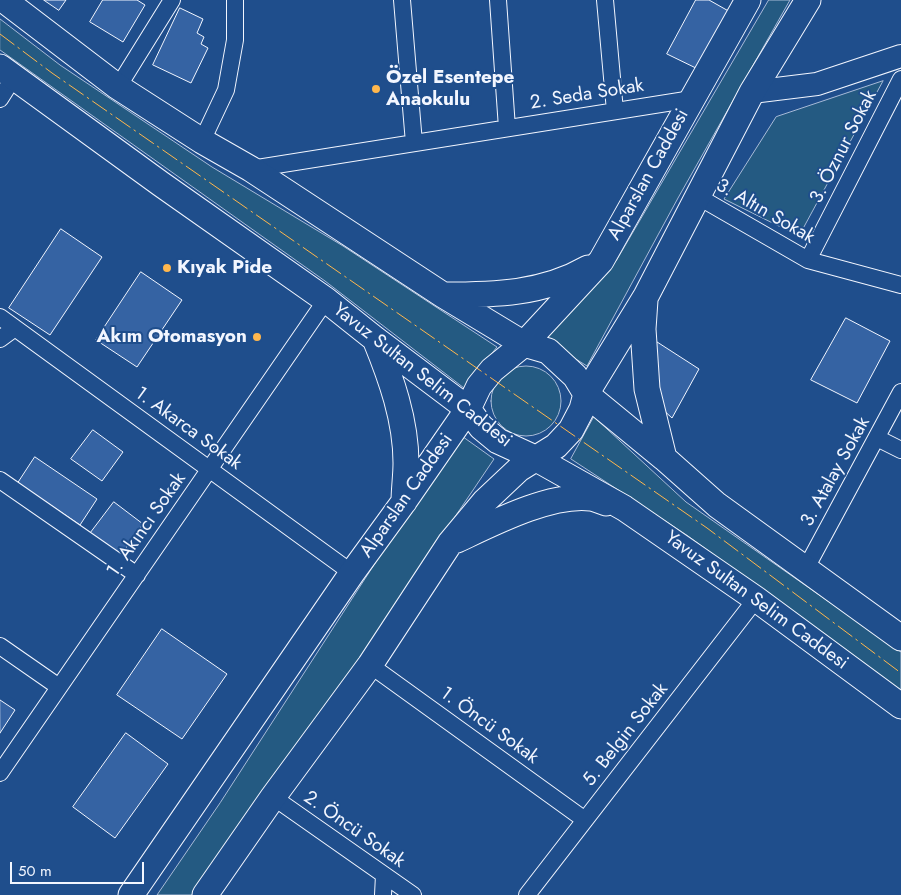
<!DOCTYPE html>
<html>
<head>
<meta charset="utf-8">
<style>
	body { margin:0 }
	#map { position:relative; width:901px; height:895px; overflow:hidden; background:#1f4e8c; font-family:Jost,sans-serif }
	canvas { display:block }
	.scale { position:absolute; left:10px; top:862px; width:134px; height:22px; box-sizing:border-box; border:2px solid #f2f6ff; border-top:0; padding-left:6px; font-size:15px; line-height:18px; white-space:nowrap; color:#f2f6ff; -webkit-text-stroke:4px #1f4e8c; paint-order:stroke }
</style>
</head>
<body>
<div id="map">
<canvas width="901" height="895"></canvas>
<div class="scale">50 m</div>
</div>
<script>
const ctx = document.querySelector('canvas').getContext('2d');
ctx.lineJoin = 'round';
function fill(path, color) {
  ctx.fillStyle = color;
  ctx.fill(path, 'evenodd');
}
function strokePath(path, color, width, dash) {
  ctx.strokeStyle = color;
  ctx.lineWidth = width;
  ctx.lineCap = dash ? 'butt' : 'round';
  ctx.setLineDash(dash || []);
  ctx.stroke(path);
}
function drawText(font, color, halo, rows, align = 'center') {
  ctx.font = font + ' Jost,sans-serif';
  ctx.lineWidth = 4;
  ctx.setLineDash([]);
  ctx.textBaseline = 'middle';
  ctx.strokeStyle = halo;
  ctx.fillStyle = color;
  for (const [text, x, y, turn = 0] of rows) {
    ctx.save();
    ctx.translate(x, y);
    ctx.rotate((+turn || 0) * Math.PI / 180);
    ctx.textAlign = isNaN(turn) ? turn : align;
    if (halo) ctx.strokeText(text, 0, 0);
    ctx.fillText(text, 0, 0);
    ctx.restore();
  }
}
const green = new Path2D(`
	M769 0H790L678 198 587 366 545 340 616 261Z
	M0 19 60 65 212 167 343 246 497 347 464 388 325 281 0 50Z
	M883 81 799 236 724 199 776 117Z
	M491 401a35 35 0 1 1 70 0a35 35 0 1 1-70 0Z
	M594 417 686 502 901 652V691L688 536 571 459Z
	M459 434 494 459 288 764 194 895H157L220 803Z`);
const building = new Path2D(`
	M44 0H66L59 10Z
	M103 0H137L145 5 123 42 90 22Z
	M696 0H709L732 13 702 71 667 54Z
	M180 8 203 19 197 33 204 37 201 44 208 48 191 83 153 65Z
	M61 229 102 257 50 335 9 308Z
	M141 272 182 300 137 367 96 340Z
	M846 318 890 341 857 403 811 380Z
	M654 340 699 369 672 418 660 407Z
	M93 430 123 452 102 481 71 459Z
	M35 457 97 499 80 525 18 483Z
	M114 502 143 524 119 558 89 535Z
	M162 629 227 674 182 739 117 695Z
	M0 700 15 710 0 733Z
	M126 733 168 764 115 838 73 807Z`);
const street = new Path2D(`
	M402 0 414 143
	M498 0 507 128
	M605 0 615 111
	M118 87 172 0
	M0 99 14 77
	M202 141 226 90 235 40V0
	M251 169 692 99
	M697 196 808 260 901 285
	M808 260 901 79
	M0 317 352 573
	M0 339 15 328
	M877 438 901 450
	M0 480 137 575
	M805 570 901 392
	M0 646 59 687
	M370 665 585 820
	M0 773 326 300
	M273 797 413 895
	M383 895 384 875
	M527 895 756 599`);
const secondary = new Path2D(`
	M752 92 817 84 901 56`);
const primary = new Path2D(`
	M4 0 118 87 202 141 251 169 443 295 524 344 548 351 575 376 586 394 664 458 717 505 901 638
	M0 67 161 184 326 300 375 339 468 409 481 427 498 441 535 458 624 508 756 599 901 706
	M443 295C494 295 543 294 588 268
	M645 300 643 329 647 389 664 458
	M375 339C391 378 406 420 406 463 406 476 404 489 404 502
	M457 540C493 523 551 493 591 498 596 499 601 501 606 503
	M131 895 352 573 403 503 468 409 479 386 492 370 524 344 601 261 748 0
	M205 895 273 797 370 665 450 543 485 501 519 469 556 446 571 430 582 409 586 394 646 296 752 92 808 0`);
const power = new Path2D(`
	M0 34 52 73 707 528 901 673`);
const markers = [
	[376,89,5,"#ffb74d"],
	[167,268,5,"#ffb74d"],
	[257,337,5,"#ffb74d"]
];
const poiNames = [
	["Özel Esentepe",386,78],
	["Anaokulu",386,100],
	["Kıyak Pide",177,268],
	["Akım Otomasyon",247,337,"right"]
];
const streetNames = [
	["2. Seda Sokak",587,95,-9],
	["3. Öznur Sokak",844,147,-63],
	["Alparslan Caddesi",649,175,-61],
	["3. Altın Sokak",765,212,30],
	["Yavuz Sultan Selim Caddesi",422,376,38],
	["1. Akarca Sokak",188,429,36],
	["3. Atalay Sokak",836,472,-61],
	["Alparslan Caddesi",407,496,-55],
	["1. Akıncı Sokak",147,525,-55],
	["Yavuz Sultan Selim Caddesi",756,601,36],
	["1. Öncü Sokak",489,726,36],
	["5. Belgin Sokak",626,735,-52],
	["2. Öncü Sokak",354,830,35]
];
fill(green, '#245a82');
strokePath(green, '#a8bbd7', 1);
fill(building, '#3563a3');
strokePath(building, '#f2f6ff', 1);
strokePath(street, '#f2f6ff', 18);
strokePath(secondary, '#f2f6ff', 24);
strokePath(primary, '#f2f6ff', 27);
strokePath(street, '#1f4e8c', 16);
strokePath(secondary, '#1f4e8c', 22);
strokePath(primary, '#1f4e8c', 25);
strokePath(power, '#ffb74d', 1, [18, 4, 2.5, 4]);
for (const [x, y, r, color] of markers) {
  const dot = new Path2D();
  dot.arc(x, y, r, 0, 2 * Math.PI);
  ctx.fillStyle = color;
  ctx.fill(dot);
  strokePath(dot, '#1f4e8c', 2);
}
drawText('bold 19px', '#f2f6ff', '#1f4e8c', poiNames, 'left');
drawText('19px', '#f2f6ff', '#1f4e8c', streetNames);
</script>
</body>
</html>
